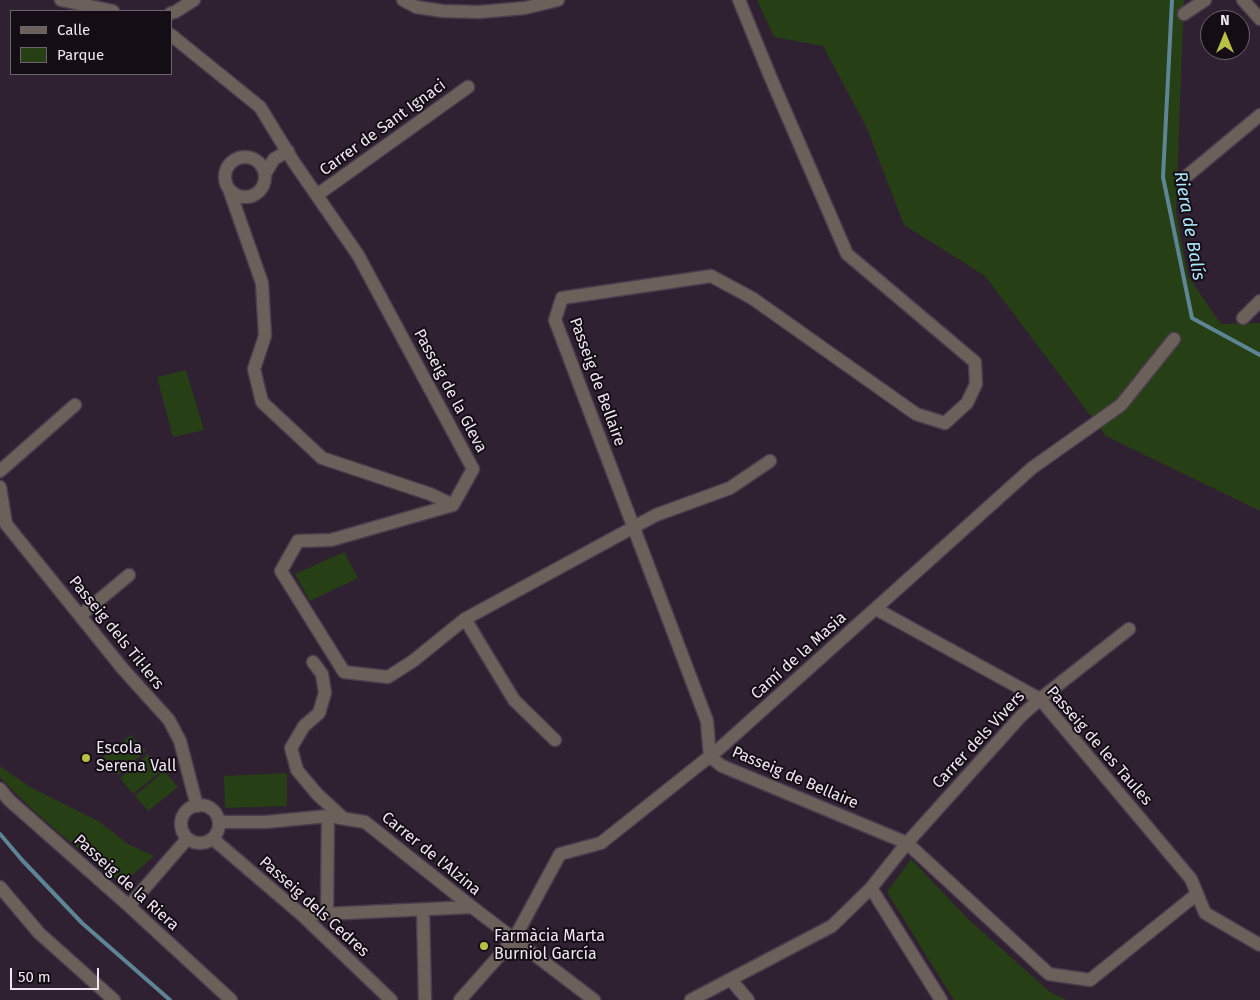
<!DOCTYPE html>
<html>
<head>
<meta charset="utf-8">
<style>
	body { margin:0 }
	#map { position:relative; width:1260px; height:1000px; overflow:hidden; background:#302132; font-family:"Fira Sans",sans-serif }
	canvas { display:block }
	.legend { position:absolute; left:10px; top:10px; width:162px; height:65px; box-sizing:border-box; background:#140d15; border:1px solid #6c646d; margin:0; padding:6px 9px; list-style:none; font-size:15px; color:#f0e6f2 }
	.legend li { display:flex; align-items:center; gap:10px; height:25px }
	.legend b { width:25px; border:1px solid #6c646d }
	.north { position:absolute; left:1200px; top:10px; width:50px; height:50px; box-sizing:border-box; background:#140d15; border:1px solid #6c646d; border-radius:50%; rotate:0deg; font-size:14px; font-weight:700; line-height:20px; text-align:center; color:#f0e6f2 }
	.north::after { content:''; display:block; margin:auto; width:18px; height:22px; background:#b9c046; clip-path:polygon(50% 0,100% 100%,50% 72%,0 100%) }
	.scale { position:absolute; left:10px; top:968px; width:89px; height:22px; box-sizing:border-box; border:2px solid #f0e6f2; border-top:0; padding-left:6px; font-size:15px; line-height:18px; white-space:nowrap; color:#f0e6f2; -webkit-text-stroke:4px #140d15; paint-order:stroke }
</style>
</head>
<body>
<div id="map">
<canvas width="1260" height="1000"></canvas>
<ul class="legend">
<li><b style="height:6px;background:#6c605b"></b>Calle</li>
<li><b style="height:14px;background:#273f15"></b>Parque</li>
</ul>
<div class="north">N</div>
<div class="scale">50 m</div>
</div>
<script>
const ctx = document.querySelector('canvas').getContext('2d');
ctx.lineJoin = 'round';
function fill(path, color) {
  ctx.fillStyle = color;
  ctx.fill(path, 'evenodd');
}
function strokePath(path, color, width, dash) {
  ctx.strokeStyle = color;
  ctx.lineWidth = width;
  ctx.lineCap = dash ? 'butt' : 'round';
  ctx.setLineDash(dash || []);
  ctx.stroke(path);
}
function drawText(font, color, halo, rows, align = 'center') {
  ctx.font = font + ' "Fira Sans",sans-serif';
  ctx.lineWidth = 4;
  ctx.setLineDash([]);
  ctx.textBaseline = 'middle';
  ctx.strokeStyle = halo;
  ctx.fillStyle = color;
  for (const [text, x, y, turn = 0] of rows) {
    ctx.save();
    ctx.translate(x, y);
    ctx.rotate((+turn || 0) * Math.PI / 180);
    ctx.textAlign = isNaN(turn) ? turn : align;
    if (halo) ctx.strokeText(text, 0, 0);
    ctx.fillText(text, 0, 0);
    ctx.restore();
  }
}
const green = new Path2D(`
	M757 0H1184L1176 212 1188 276 1221 324 1260 323V511L1106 436 985 276 904 225 866 126 823 46 774 37Z
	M186 370 204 430 173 437 157 377Z
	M344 552 358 578 310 601 295 574Z
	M131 735 146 751 118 775 103 757Z
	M148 754 163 770 133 794 120 778Z
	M0 766 30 787 98 821 128 844 154 856 122 884C81 850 36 817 0 777Z
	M164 771 178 787 148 811 135 796Z
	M287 773V806L225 808 224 776Z
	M911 859 969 920 1050 992 1066 1000H954L887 892Z`);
const stream = new Path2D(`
	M1172 0 1163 177 1192 318 1260 355
	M0 834 22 860 82 923 170 1000`);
const minor = new Path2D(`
	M61 0 113 11
	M403 0 416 7 443 11 479 12 525 8 558 0
	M739 0 770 76 847 254 975 362 976 384 967 403 945 423 916 414 752 298 711 276 562 298 555 320 707 721 710 757 722 766 907 843 1049 974 1090 980 1197 894
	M1243 0 1260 19
	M171 13 175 12 194 0
	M1184 14 1205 0
	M171 35 260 107 293 161 358 255 473 469 453 505 331 540 298 541 281 571 344 672 388 677 413 661 465 619 656 515 730 488 770 461
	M225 177a20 20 0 1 1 40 0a20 20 0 1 1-40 0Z
	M265 174 274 159 288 151
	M1188 175 1260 115
	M230 192 262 283 265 336 254 369 262 402 322 458 430 494 453 505
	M317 195 468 87
	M1243 318 1260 301
	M0 471 75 405
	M0 487 6 524 123 669 169 720 180 741 197 806
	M876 609 1040 699 1191 879 1205 913 1260 945
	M81 615 129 575
	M465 619 514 700 555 740
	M313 662 322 674 325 693 319 713 304 726 291 748 297 770 317 794 343 818
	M0 789 9 800 129 906 231 1000
	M181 824a19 19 0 1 1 38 0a19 19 0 1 1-38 0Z
	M219 822H266L328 816 365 822 472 907 594 1000
	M213 839 302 915 391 1000
	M0 887 39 933 114 1000
	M871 888 941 1000
	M129 906 187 839
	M423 910 425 1000
	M327 914 328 816
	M302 915 472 907
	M731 980 748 1000
	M460 1000 514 939 560 854 601 843 719 749 1032 468 1121 405 1174 339
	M691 1000 832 926 871 888 907 843 1021 716 1040 699 1129 629`);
const markers = [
	[86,758,5,"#b9c046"],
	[484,946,5,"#b9c046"]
];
const streetNames = [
	["Carrer de Sant Ignaci",383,128,-36],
	["Passeig de Bellaire",597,382,70],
	["Passeig de la Gleva",450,391,62],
	["Passeig dels Til·lers",116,633,51],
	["Camí de la Masia",799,656,-42],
	["Carrer dels Vivers",979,740,-47],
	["Passeig de les Taules",1099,746,49],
	["Passeig de Bellaire",795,778,23],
	["Carrer de l'Alzina",431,854,39],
	["Passeig de la Riera",126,883,42],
	["Passeig dels Cedres",314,907,42]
];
const poiNames = [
	["Escola",96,749],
	["Serena Vall",96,767],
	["Farmàcia Marta",494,937],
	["Burniol García",494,955]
];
const waterNames = [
	["Riera de Balís",1189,226,80]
];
fill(green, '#273f15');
strokePath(stream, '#5d8595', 4);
strokePath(minor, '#4b3d4d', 15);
strokePath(minor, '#6c605b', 12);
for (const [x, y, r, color] of markers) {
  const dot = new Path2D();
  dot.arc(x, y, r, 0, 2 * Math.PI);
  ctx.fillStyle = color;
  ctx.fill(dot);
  strokePath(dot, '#140d15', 2);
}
drawText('16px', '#f0e6f2', '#140d15', streetNames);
drawText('16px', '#f0e6f2', '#140d15', poiNames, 'left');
drawText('italic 18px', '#abe9fd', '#140d15', waterNames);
</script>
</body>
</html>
